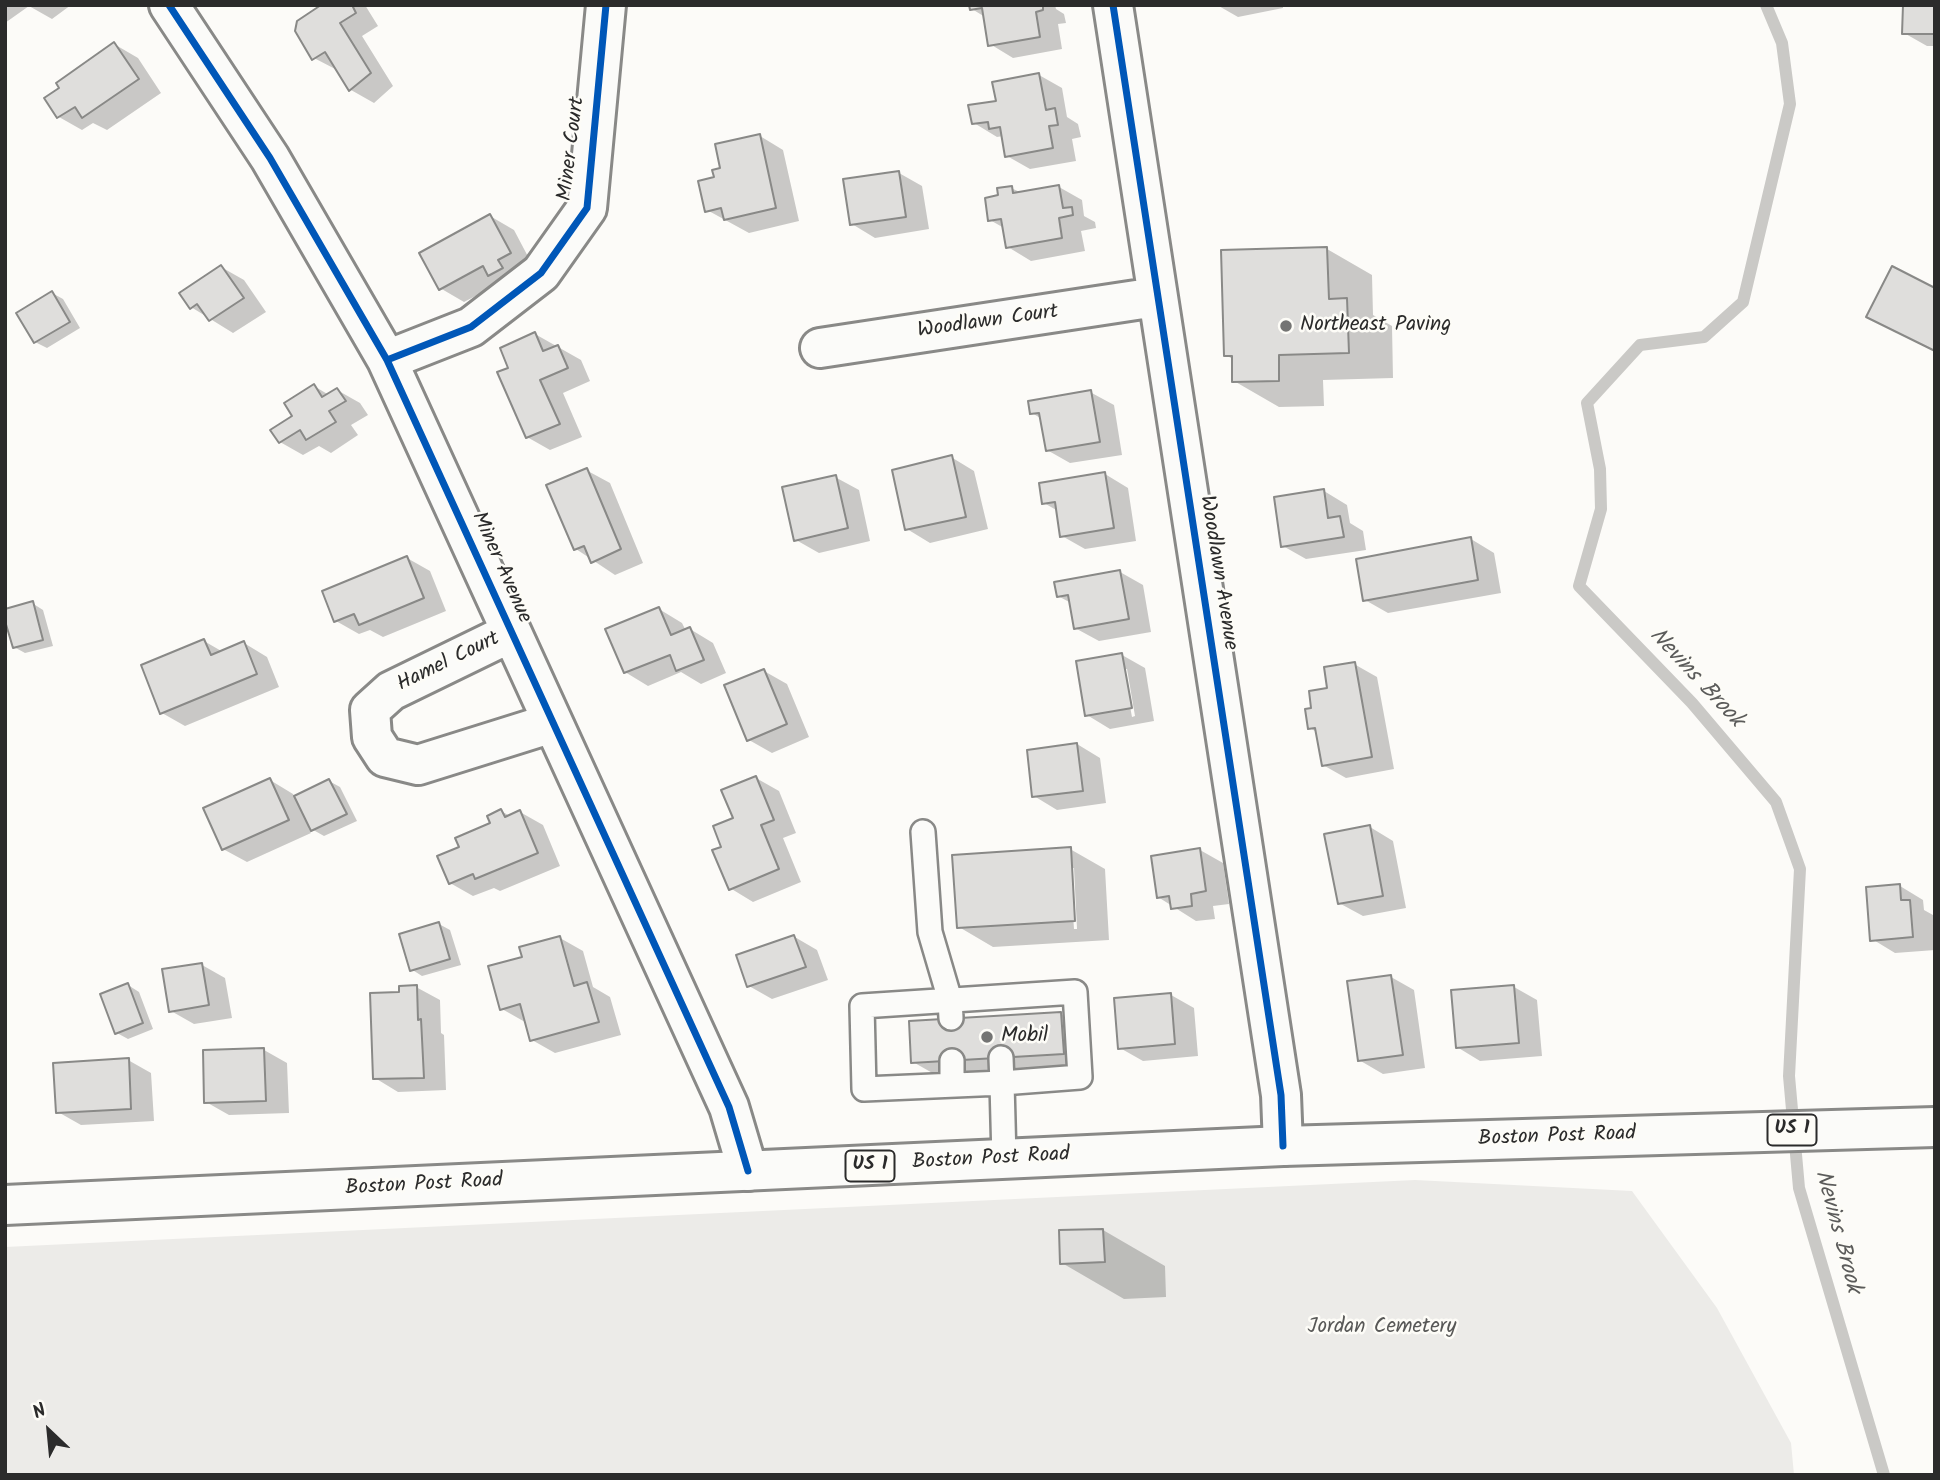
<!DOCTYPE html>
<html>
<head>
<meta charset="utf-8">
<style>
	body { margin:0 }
	#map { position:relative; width:1940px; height:1480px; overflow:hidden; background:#fcfbf8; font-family:Kalam,sans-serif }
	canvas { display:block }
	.frame { position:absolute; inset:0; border:7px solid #2b2b2b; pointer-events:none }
	.north { position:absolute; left:14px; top:1396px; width:70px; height:70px; -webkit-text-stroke:5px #fdfcf7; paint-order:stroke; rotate:334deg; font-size:19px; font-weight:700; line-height:28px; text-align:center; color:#2b2b2b }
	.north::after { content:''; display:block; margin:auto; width:24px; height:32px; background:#2b2b2b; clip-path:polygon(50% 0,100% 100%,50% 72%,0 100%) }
</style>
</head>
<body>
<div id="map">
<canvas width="1940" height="1480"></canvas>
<div class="frame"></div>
<div class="north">N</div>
</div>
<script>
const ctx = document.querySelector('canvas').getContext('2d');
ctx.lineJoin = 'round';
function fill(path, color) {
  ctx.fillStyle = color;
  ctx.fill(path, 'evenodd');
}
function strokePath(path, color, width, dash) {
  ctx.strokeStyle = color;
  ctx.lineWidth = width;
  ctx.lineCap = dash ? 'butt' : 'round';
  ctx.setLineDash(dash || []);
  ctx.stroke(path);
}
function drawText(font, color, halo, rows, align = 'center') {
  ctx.font = font + ' Kalam,sans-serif';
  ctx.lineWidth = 5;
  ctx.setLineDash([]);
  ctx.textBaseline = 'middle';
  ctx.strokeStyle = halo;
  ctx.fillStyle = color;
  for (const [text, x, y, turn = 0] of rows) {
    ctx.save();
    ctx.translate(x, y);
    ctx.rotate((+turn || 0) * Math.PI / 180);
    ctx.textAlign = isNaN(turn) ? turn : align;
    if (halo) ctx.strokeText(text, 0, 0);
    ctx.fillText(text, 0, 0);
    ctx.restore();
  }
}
const green = new Path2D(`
	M1415 1180 1632 1191 1717 1308 1791 1443 1794 1475H5V1247Z`);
const shadow = new Path2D(`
	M5 5H71L52 19 29 6 5 23Z
	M322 5H365L378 26 362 36 393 86 374 103 351 90 339 71 314 58Z
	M971 5H1055L1056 9 1064 14 1066 23 1058 24 1062 49 1013 58 990 44 985 17 972 9Z
	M1217 5H1283V8L1238 17Z
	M1935 5V46H1927L1904 33Z
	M114 44 138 58 161 93 107 130 93 123 82 130 59 117Z
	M1039 75 1062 88 1067 117 1078 124 1081 137 1072 139 1076 161 1030 169 1007 156 1003 136 997 137 974 123 998 102Z
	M760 136 783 150 799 221 749 233 707 210 716 179 722 170Z
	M899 173 922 186 929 229 875 238 852 224Z
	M1059 187 1082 200 1084 216 1095 222 1096 228 1081 231 1085 251 1031 261 1008 247 1004 228 990 220 1011 188 1022 193Z
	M490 216 514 230 533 266 464 302 440 288Z
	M1327 249 1372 275 1373 315 1392 326 1393 378 1323 380 1324 406 1279 407 1234 381V360L1226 355Z
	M221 267 244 280 266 312 233 333 191 307Z
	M52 293 63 299 80 328 47 348 35 342Z
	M535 334 581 360 590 381 563 393 582 437 550 450 527 437 510 369Z
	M314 386 329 395 337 390 360 403 368 415 351 425 358 435 331 453 319 446 303 455 280 442Z
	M1090 392 1114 405 1122 455 1070 463 1047 450 1042 419 1032 413Z
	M951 457 974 471 988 529 930 543 907 529Z
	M586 470 610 483 643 563 615 575 576 549Z
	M1105 474 1128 488 1136 541 1085 549 1062 536 1058 511 1044 503Z
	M835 477 859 490 870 541 819 553 796 540Z
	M1324 491 1347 505 1350 523 1363 531 1366 550 1306 559 1283 546Z
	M1471 539 1494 553 1501 593 1388 613 1365 600Z
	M407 558 430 571 446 611 383 637 370 630 359 634 336 621Z
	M1120 572 1143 585 1151 632 1099 641 1075 628 1071 603 1058 596Z
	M32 603 43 610 53 646 25 653 14 647Z
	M659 609 682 623 686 631 690 629 713 643 726 673 701 684 681 672 648 686 625 672Z
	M204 641 223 652 244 643 267 657 279 687 185 726 162 713Z
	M1122 655 1145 668 1154 721 1110 729 1087 715ZM1123 669H1127L1135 716 1132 717Z
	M1354 664 1377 677 1394 769 1346 778 1323 765 1318 733 1310 728 1313 709Z
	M764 671 787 684 809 737 772 753 749 740Z
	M1077 744 1100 758 1106 803 1057 810 1034 796Z
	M756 778 779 791 796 833 783 838 801 882 753 902 730 888 723 848Z
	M270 780 293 794 295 798 329 781 340 787 357 821 324 836 308 827 311 833 247 862 223 849Z
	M501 811 510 816 520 812 543 825 560 866 500 891 494 888 473 896 450 883 461 848 492 824Z
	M1370 827 1393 841 1406 908 1363 916 1339 903Z
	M1070 849 1105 869 1109 940 993 947 959 927ZM1070 868H1074L1077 929H1074Z
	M1200 850 1223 863 1229 904 1213 906 1215 919 1196 921 1158 897Z
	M1900 886 1923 900 1924 910 1933 915 1935 950 1895 953 1872 939Z
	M439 924 450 930 461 965 422 976 411 969Z
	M793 936 817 950 828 980 772 999 749 986Z
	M560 938 583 951 593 987 610 997 621 1035 555 1053 532 1040 525 1022 502 1009 524 958Z
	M202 965 225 978 232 1018 194 1024 171 1011Z
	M1391 977 1414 990 1425 1068 1383 1074 1359 1060Z
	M128 985 139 992 153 1029 128 1039 117 1033Z
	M416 987 440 1000 441 1033 444 1035 446 1090 398 1092 375 1078 401 994Z
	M1514 987 1537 1000 1542 1056 1480 1061 1457 1047Z
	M1171 995 1194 1008 1198 1056 1143 1061 1120 1048Z
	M1061 1014 1084 1027 1087 1067 936 1075 913 1062Z
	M264 1050 287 1063 289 1113 229 1115 206 1102Z
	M128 1060 151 1073 154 1121 81 1125 58 1112Z
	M1103 1230 1165 1266 1166 1297 1124 1299 1062 1263Z`);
const stream = new Path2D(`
	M1766 5 1782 43 1790 104 1743 302 1704 337 1640 345 1587 403 1600 469 1601 509 1579 586 1692 703 1776 802 1800 869 1789 1076 1799 1188 1884 1475`);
const building = new Path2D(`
	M321 5H352L356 13 340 23 371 73 349 91 325 52 312 60 295 31 297 21Z
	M969 5H1043V10L1036 12 1040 37 988 46 982 8 970 10Z
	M1903 5H1935V34H1902Z
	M114 42 139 79 82 118 75 107 57 118 44 98 59 88 56 83Z
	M1039 73 1046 110 1055 108 1058 125 1049 126 1053 148 1005 157 1000 127 989 129 988 122 972 124 968 105 996 101 992 82Z
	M760 134 776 208 724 220 721 208 705 212 698 181 714 177 712 170 720 168 715 144Z
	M899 171 906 217 850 225 843 179Z
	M1059 185 1063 208 1072 207 1073 215 1059 218 1062 238 1006 248 1001 219 988 221 985 198 998 195 997 188 1012 186 1013 193Z
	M490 214 511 253 498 260 503 268 488 276 483 266 439 290 419 253Z
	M1327 247 1329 299 1347 298 1349 353 1279 355V381L1232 382V356H1224L1221 250Z
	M221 265 244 298 209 321 197 304 190 309 179 293Z
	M1892 266 1935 288V351L1866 317Z
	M52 291 70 322 34 343 16 313Z
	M535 332 543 351 558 345 568 368 540 380 560 424 526 438 497 372 508 368 500 348Z
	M314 384 322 397 337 388 346 401 329 411 336 422 306 440 300 430 279 443 270 430 292 416 284 403Z
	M1091 390 1100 442 1046 451 1039 413 1030 414 1028 401Z
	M952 455 966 517 905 530 892 470Z
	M587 468 621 549 591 563 584 546 574 550 546 485Z
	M1105 472 1114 528 1060 537 1055 502 1042 504 1039 483Z
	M836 475 848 528 794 541 782 487Z
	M1324 489 1328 518 1340 516 1344 537 1281 547 1274 497Z
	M1471 537 1478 580 1363 601 1356 559Z
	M407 556 424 598 359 625 354 614 334 622 322 591Z
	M1120 570 1129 619 1074 629 1068 595 1057 597 1054 582Z
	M33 601 43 640 13 648 5 621V609Z
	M659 607 671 635 690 627 704 660 676 671 670 655 624 673 605 629Z
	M204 639 211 655 244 641 257 674 160 714 141 665Z
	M1122 653 1132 708 1085 716 1076 661Z
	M1355 662 1372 757 1322 766 1315 728 1308 729 1305 709 1311 708 1309 691 1327 688 1324 667Z
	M764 669 787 724 747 741 724 685Z
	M1077 743 1083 791 1032 797 1027 750Z
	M756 776 774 820 761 825 779 869 729 890 712 850 721 847 713 826 733 818 721 790Z
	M270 778 289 820 222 850 203 808Z
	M329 779 347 814 311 831 294 796Z
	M501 809 505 817 520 810 538 853 475 879 473 874 449 884 437 856 459 847 455 838 490 823 487 816Z
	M1370 825 1383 896 1338 904 1324 834Z
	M1071 847 1075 921 957 928 952 855Z
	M1200 848 1206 891 1191 894 1192 906 1171 909 1169 896 1157 898 1151 856Z
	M1900 884 1901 900H1910L1913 937 1870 941 1866 887Z
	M439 922 450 959 410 971 399 934Z
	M794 935 806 967 747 987 736 955Z
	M560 936 574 986 587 982 599 1022 530 1041 520 1004 500 1010 488 966 522 957 519 947Z
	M202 963 209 1005 169 1012 162 969Z
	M1391 975 1403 1055 1358 1061 1347 981Z
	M128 983 143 1023 115 1034 100 994Z
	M417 985 418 1020 421 1019 424 1078 373 1079 370 993 399 992V986Z
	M1514 985 1519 1043 1456 1048 1451 990Z
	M1171 993 1175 1044 1118 1049 1114 998Z
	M1061 1012 1064 1054 911 1063 909 1021Z
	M264 1048 266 1101 204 1103 203 1050Z
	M129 1058 131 1109 56 1113 53 1063Z
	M1103 1229 1105 1262 1060 1264 1059 1230Z`);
const lane = new Path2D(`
	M923 832 930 932 950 1000 951 1018
	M1001 1058 1002 1083 1080 1077 1075 992 862 1006 864 1089 1002 1083 1004 1159
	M952 1061V1085`);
const street = new Path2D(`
	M169 5 270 158 387 360 729 1107 748 1171
	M1113 5 1281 1095 1283 1146
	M820 348 1156 297
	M387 360 471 327 541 273 587 208 606 5
	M510 633 391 691 370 710 372 737 385 757 418 765 552 723`);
const primary = new Path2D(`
	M5 1205 1283 1146 1935 1127`);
const cycleway = new Path2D(`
	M169 5 270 158 387 360 729 1107 748 1171
	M1113 5 1281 1095 1283 1146
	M387 360 471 327 541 273 587 208 606 5`);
const markers = [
	[1286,326,7,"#747473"],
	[987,1037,7,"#747473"]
];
const shields = [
	[1792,1130,49],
	[870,1166,49]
];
const shieldNames = [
	["US 1",1792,1130],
	["US 1",870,1166]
];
const streetNames = [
	["Miner Court",573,149,-83],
	["Woodlawn Court",988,323,-8],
	["Miner Avenue",500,568,66],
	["Woodlawn Avenue",1217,573,81],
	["Hamel Court",449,663,-26],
	["Boston Post Road",1557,1138,-2],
	["Boston Post Road",991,1160,-3],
	["Boston Post Road",424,1186,-3]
];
const poiNames = [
	["Northeast Paving",1300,326],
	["Mobil",1001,1037]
];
const parkNames = [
	["Jordan Cemetery",1382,1328]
];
const waterNames = [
	["Nevins Brook",1695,679,47],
	["Nevins Brook",1836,1232,75]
];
fill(green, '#ecebe8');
fill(shadow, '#0003');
strokePath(stream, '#cac9c6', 12);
fill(building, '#dfdedc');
strokePath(building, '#898987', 2);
strokePath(lane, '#898987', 28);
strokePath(street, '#898987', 44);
strokePath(primary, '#898987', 44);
strokePath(lane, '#fbfbf9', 23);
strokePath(street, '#fbfbf9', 38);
strokePath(primary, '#fbfbf9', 38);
strokePath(cycleway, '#0057b8', 7);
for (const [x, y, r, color] of markers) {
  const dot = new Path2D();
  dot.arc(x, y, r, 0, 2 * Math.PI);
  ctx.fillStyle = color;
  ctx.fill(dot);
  strokePath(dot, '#fdfcf7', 2.5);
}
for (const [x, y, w] of shields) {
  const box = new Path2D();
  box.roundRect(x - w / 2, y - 15.5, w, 31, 5);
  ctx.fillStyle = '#fdfcf7';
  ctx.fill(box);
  strokePath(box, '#2b2b2b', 2);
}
drawText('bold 19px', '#2b2b2b', null, shieldNames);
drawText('21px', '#2b2b2b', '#fdfcf7', streetNames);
drawText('21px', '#2b2b2b', '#fdfcf7', poiNames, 'left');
drawText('21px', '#585857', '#fdfcf7', parkNames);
drawText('italic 23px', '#5b5b5a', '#fdfcf7', waterNames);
</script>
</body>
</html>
